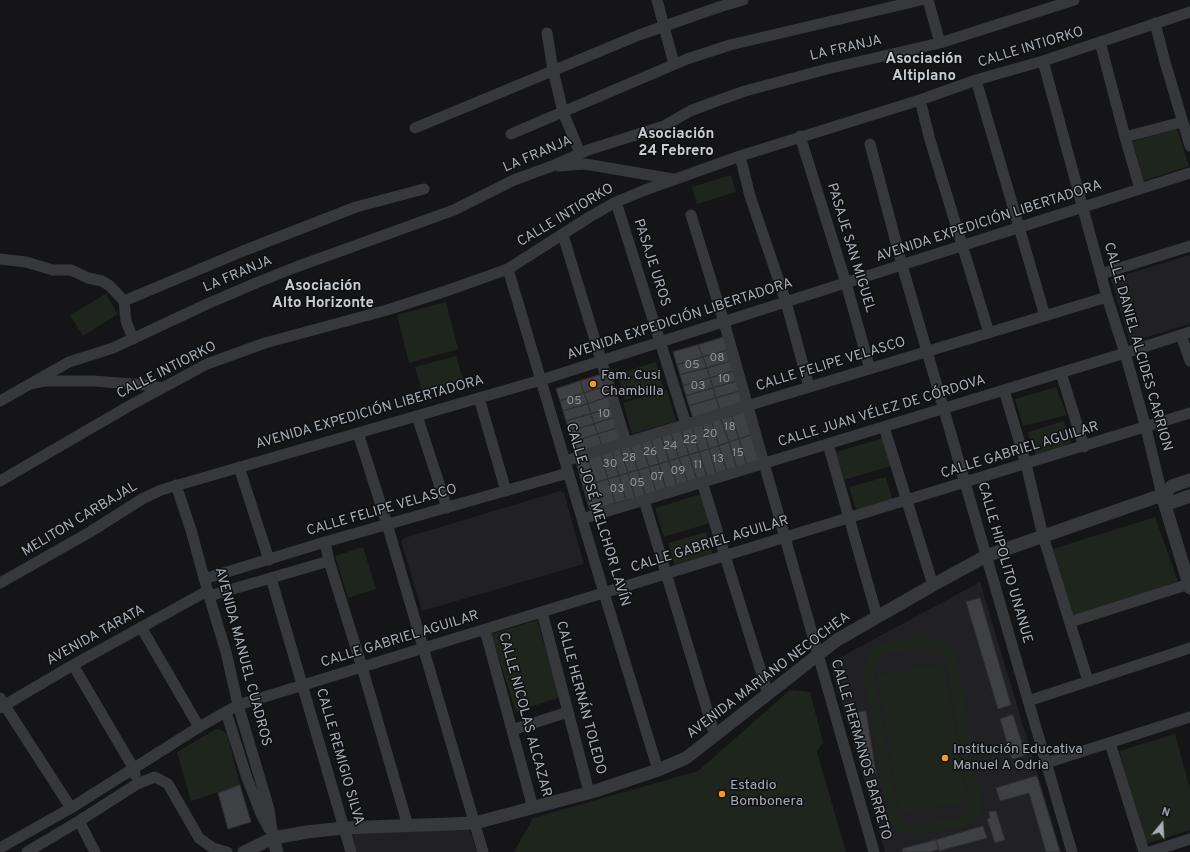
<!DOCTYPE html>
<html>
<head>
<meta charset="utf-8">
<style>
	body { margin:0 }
	#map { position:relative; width:1190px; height:852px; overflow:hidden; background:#151517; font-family:Overpass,sans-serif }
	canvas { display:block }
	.north { position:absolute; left:1142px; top:804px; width:40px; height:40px; -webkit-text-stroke:3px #101012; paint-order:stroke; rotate:18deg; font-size:11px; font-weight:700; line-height:16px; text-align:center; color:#a6aeb7 }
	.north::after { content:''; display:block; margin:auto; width:14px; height:18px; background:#a6aeb7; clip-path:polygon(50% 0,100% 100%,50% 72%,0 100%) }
</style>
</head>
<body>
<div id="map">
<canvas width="1190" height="852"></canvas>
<div class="north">N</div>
</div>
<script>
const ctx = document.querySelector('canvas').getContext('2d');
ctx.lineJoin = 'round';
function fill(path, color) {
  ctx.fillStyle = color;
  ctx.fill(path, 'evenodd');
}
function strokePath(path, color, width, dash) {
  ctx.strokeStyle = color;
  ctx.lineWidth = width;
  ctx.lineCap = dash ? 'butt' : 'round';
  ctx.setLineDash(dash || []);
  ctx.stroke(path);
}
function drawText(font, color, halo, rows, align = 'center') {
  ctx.font = font + ' Overpass,sans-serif';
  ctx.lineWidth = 3;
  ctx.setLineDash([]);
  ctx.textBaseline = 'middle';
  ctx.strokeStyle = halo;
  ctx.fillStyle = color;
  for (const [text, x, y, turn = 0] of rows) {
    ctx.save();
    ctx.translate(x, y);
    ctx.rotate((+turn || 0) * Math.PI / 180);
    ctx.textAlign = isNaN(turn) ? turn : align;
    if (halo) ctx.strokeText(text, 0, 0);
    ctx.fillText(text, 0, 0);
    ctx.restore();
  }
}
const built = new Path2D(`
	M1190 255V324L1130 342 1111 279Z
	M560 491 564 493 584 564 422 611 401 541 404 538Z
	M980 582 1061 852H885L830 663Z
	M469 828 477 852H355L349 831Z`);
const green = new Path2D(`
	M1177 129 1189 166 1143 181 1131 142Z
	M731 175 736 192 697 204 692 187Z
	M106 294 118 314 83 336 70 315Z
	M446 302 458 349 409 363 397 315Z
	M456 356 464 382 423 394 415 367Z
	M656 362 664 388 625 400 617 374Z
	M1056 387 1067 415 1023 426 1015 399Z
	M667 390 676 421 632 434 623 403Z
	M1064 421 1072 445 1036 457 1028 432Z
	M883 438 891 466 844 480 836 452Z
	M886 477 893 501 857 512 849 487Z
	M701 494 710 523 664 537 655 508Z
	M1155 517 1178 582 1073 616 1053 549Z
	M706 532 713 556 675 567 668 543Z
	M363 547 376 589 348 598 335 556Z
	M537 620 560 697 516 712 491 634Z
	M927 637C941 638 951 645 957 658L983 815C975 817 972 824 965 828 955 829 944 831 934 832 914 835 895 840 887 816L863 675C864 638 899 641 927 637ZM926 648C938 649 943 652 946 663L970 805 966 814 961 817 911 825C904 823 901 821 898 813L874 670 879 659 885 654Z
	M944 664 968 802 900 813 877 675Z
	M790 690 810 692 823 742 817 752 846 852H514L533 818 698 771Z
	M216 729 222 730 227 734 240 785 191 801 177 752Z
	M1175 734 1190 789V830L1146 844 1119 751Z`);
const building = new Path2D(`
	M724 337 728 350 703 357 698 345Z
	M698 345 703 357 677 365 673 352Z
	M728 350 731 361 707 368 703 357Z
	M703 357 707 368 680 375 677 365Z
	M731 361 734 371 710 378 707 368Z
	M707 368 710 378 683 386 680 375Z
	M734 371 737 381 713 388 710 378Z
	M603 374 607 386 584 393 580 381Z
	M710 378 713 388 686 396 683 386Z
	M580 381 584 393 560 401 556 389Z
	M737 381 740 391 716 398 713 388Z
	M607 386 610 396 588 404 584 393Z
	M713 388 716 398 689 406 686 396Z
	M740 391 744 403 720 410 716 398Z
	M584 393 588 404 563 411 560 401Z
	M610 396 613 407 591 414 588 404Z
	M716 398 720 410 693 418 689 406Z
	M588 404 591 414 566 421 563 411Z
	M613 407 616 417 594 424 591 414Z
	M744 410 751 435 739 439 731 414Z
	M591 414 594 424 570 431 566 421Z
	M731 414 739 439 729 442 720 417Z
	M616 417 620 427 598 434 594 424Z
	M720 417 729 442 719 446 711 420Z
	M711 420 719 446 709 449 702 424Z
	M594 424 598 434 573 442 570 431Z
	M702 424 709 449 699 452 692 427Z
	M620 427 623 439 602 446 598 434Z
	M692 427 699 452 689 455 681 430Z
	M681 430 689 455 679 458 671 433Z
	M671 433 679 458 669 461 661 436Z
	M598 434 602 446 577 454 573 442Z
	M751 435 760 462 747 466 739 439Z
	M661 436 669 461 659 464 651 439Z
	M651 439 659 464 649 467 641 442Z
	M739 439 747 466 737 469 729 442Z
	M641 442 649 467 638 470 630 445Z
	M729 442 737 469 727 472 719 446Z
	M630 445 638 470 628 473 620 449Z
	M719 446 727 472 716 474 709 449Z
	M620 449 628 473 619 476 612 451Z
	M709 449 716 474 707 477 699 452Z
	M612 451 619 476 608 479 601 455Z
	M699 452 707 477 697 480 689 455Z
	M601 455 608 479 596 483 588 459Z
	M689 455 697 480 688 483 679 458Z
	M679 458 688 483 677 486 669 461Z
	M588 459 596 483 583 487 576 462Z
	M669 461 677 486 666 489 659 464Z
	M659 464 666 489 656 492 649 467Z
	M649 467 656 492 645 495 638 470Z
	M638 470 645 495 635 498 628 473Z
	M628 473 635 498 626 500 619 476Z
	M619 476 626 500 615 503 608 479Z
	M608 479 615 503 603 507 596 483Z
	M596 483 603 507 590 510 583 487Z
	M980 598 1011 705 998 709 966 602Z
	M866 711 876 773 867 774 856 713Z
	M1013 715 1026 755 1012 759 1000 719Z
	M1037 776 1060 852H1046L1029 793 1000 801 996 788Z
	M240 785 251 822 228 829 218 793Z
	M996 811 1005 840 995 843 987 819 990 818 989 812Z
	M983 826 987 838 939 851 936 840Z
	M936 840 939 849 930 852H903L902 849Z`);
const minor = new Path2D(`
	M657 0 674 64
	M928 0 940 43
	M1155 23 1165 62 1190 146
	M547 33 553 70 563 112 580 153
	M1100 42 1125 137 1140 189
	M1043 61 1107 297 1125 353 1146 428 1162 495
	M976 80 1045 316
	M920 100 930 140 989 333
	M415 128 639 35 719 7 743 0
	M511 134 687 59 730 45 921 0
	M800 136 846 283 870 369
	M1125 137 1182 122
	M870 144 902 265 1072 852
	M740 156 750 196 786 302 809 387
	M559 166 585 164 673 179
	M616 202 686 424
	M691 215 724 322 874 852
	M563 235 626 442
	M0 259 26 262 53 270H71L88 278 102 281 110 286 124 301 126 321 133 339
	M508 269 604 593 658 770
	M1101 274 1190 246
	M124 301 243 251 356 207 424 189
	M1181 335 1190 361
	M1061 373 1084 447
	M30 384 69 362 113 348 207 304 256 283 296 267 454 210 514 180 552 166 588 150 664 126 690 111 711 103 745 91 827 69 940 43 1074 0
	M1004 390 1026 464 1043 536 1088 681
	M479 398 506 491
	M0 401 30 384 45 381H93L145 385 162 388
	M417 416 447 508
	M884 427 933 585
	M358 433 387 524 483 852
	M828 444 877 616
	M565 461 1107 297
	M239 467 269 560
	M0 481 129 406 207 364 265 343 387 310 446 291 508 269 591 216 616 202 645 190 740 156 920 100 976 80 1043 61 1190 12
	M702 482 768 694
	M176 485 191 530 209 596 226 652 238 705 269 809 273 838
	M644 500 715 736
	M582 519 1125 353 1190 332
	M325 542 329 561 362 667 408 826
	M271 578 351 852
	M204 579 325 542 568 473
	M0 583 90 532 142 499 161 490 541 380 1190 173
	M209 596 329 561
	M542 612 589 792
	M1070 622 1189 584
	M141 627 199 727
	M485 630 533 808
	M73 665 134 769 135 775
	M0 698 71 808
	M1028 701 1190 648
	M0 708 73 665 207 591
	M226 712 247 778 261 814 269 829
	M512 730 568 712
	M1110 743 1144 852
	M1046 763 1190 717
	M79 821 95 852
	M0 848 71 808 199 727 238 705 1190 413
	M27 852 79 821 137 784 155 777 168 784 199 838 213 848 227 852
	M1150 852 1190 839`);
const tertiary = new Path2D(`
	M1162 495 1190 588
	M1162 495 1173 502 1190 496
	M273 838 277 852
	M244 852 273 838 307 832 343 828 475 823 595 791 658 770 686 758 837 640 933 585 986 556 1162 495 1172 486 1190 480`);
const markers = [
	[593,384,4,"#f9952b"],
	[945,758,4,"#f9952b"],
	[722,794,4,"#f9952b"]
];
const numberNames = [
	["08",717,359],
	["05",692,366],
	["10",724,380],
	["03",698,387],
	["05",574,402],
	["10",604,415],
	["18",730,428],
	["20",710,435],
	["22",690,441],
	["24",670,447],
	["26",650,453],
	["15",738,454],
	["28",629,459],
	["13",718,460],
	["30",610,465],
	["11",698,466],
	["09",678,472],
	["07",657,478],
	["05",637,484],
	["03",617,490]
];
const streetNames = [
	["CALLE INTIORKO",1031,48,-17],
	["LA FRANJA",846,49,-13],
	["LA FRANJA",538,155,-23],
	["CALLE INTIORKO",566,216,-31],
	["AVENIDA EXPEDICIÓN LIBERTADORA",989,222,-18],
	["PASAJE SAN MIGUEL",850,248,73],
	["PASAJE UROS",651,263,72],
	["LA FRANJA",238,275,-23],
	["AVENIDA EXPEDICIÓN LIBERTADORA",680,320,-18],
	["CALLE DANIEL ALCIDES CARRION",1137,347,74],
	["CALLE FELIPE VELASCO",831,365,-17],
	["CALLE INTIORKO",167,371,-27],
	["CALLE JUAN VÉLEZ DE CÓRDOVA",882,412,-17],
	["AVENIDA EXPEDICIÓN LIBERTADORA",370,413,-16],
	["CALLE GABRIEL AGUILAR",1020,451,-17],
	["CALLE FELIPE VELASCO",382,511,-16],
	["CALLE JOSÉ MELCHOR LAVÍN",597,515,73],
	["MELITON CARBAJAL",80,520,-31],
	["CALLE GABRIEL AGUILAR",710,545,-17],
	["CALLE HIPOLITO UNANUE",1004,563,74],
	["AVENIDA TARATA",96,636,-29],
	["CALLE GABRIEL AGUILAR",400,640,-17],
	["AVENIDA MANUEL CUADROS",242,657,75],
	["AVENIDA MARIANO NECOCHEA",769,676,-37],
	["CALLE HERNÁN TOLEDO",580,698,75],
	["CALLE NICOLAS ALCAZAR",524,715,75],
	["CALLE HERMANOS BARRETO",860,750,74],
	["CALLE REMIGIO SILVA",339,757,74]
];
const poiNames = [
	["Fam. Cusi",601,376],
	["Chambilla",601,392],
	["Institución Educativa",953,750],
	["Manuel A Odria",953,766],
	["Estadio",730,786],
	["Bombonera",730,802]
];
const neighbourhoodNames = [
	["Asociación",924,60],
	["Altiplano",924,77],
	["Asociación",676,135],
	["24 Febrero",676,152],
	["Asociación",323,287],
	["Alto Horizonte",323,304]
];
fill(built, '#212124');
fill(green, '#1d251d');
fill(building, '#3f4044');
strokePath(building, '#2f2f33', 1);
strokePath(minor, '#36383c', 11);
strokePath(tertiary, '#36383c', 13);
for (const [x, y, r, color] of markers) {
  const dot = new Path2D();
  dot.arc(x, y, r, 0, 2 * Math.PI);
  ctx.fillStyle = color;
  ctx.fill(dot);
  strokePath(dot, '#101012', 1.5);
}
drawText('12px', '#8c929a', null, numberNames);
drawText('14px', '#a6aeb7', '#101012', streetNames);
drawText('14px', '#a6aeb7', '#101012', poiNames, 'left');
drawText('bold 15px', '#c7ccd3', '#101012', neighbourhoodNames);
</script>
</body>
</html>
